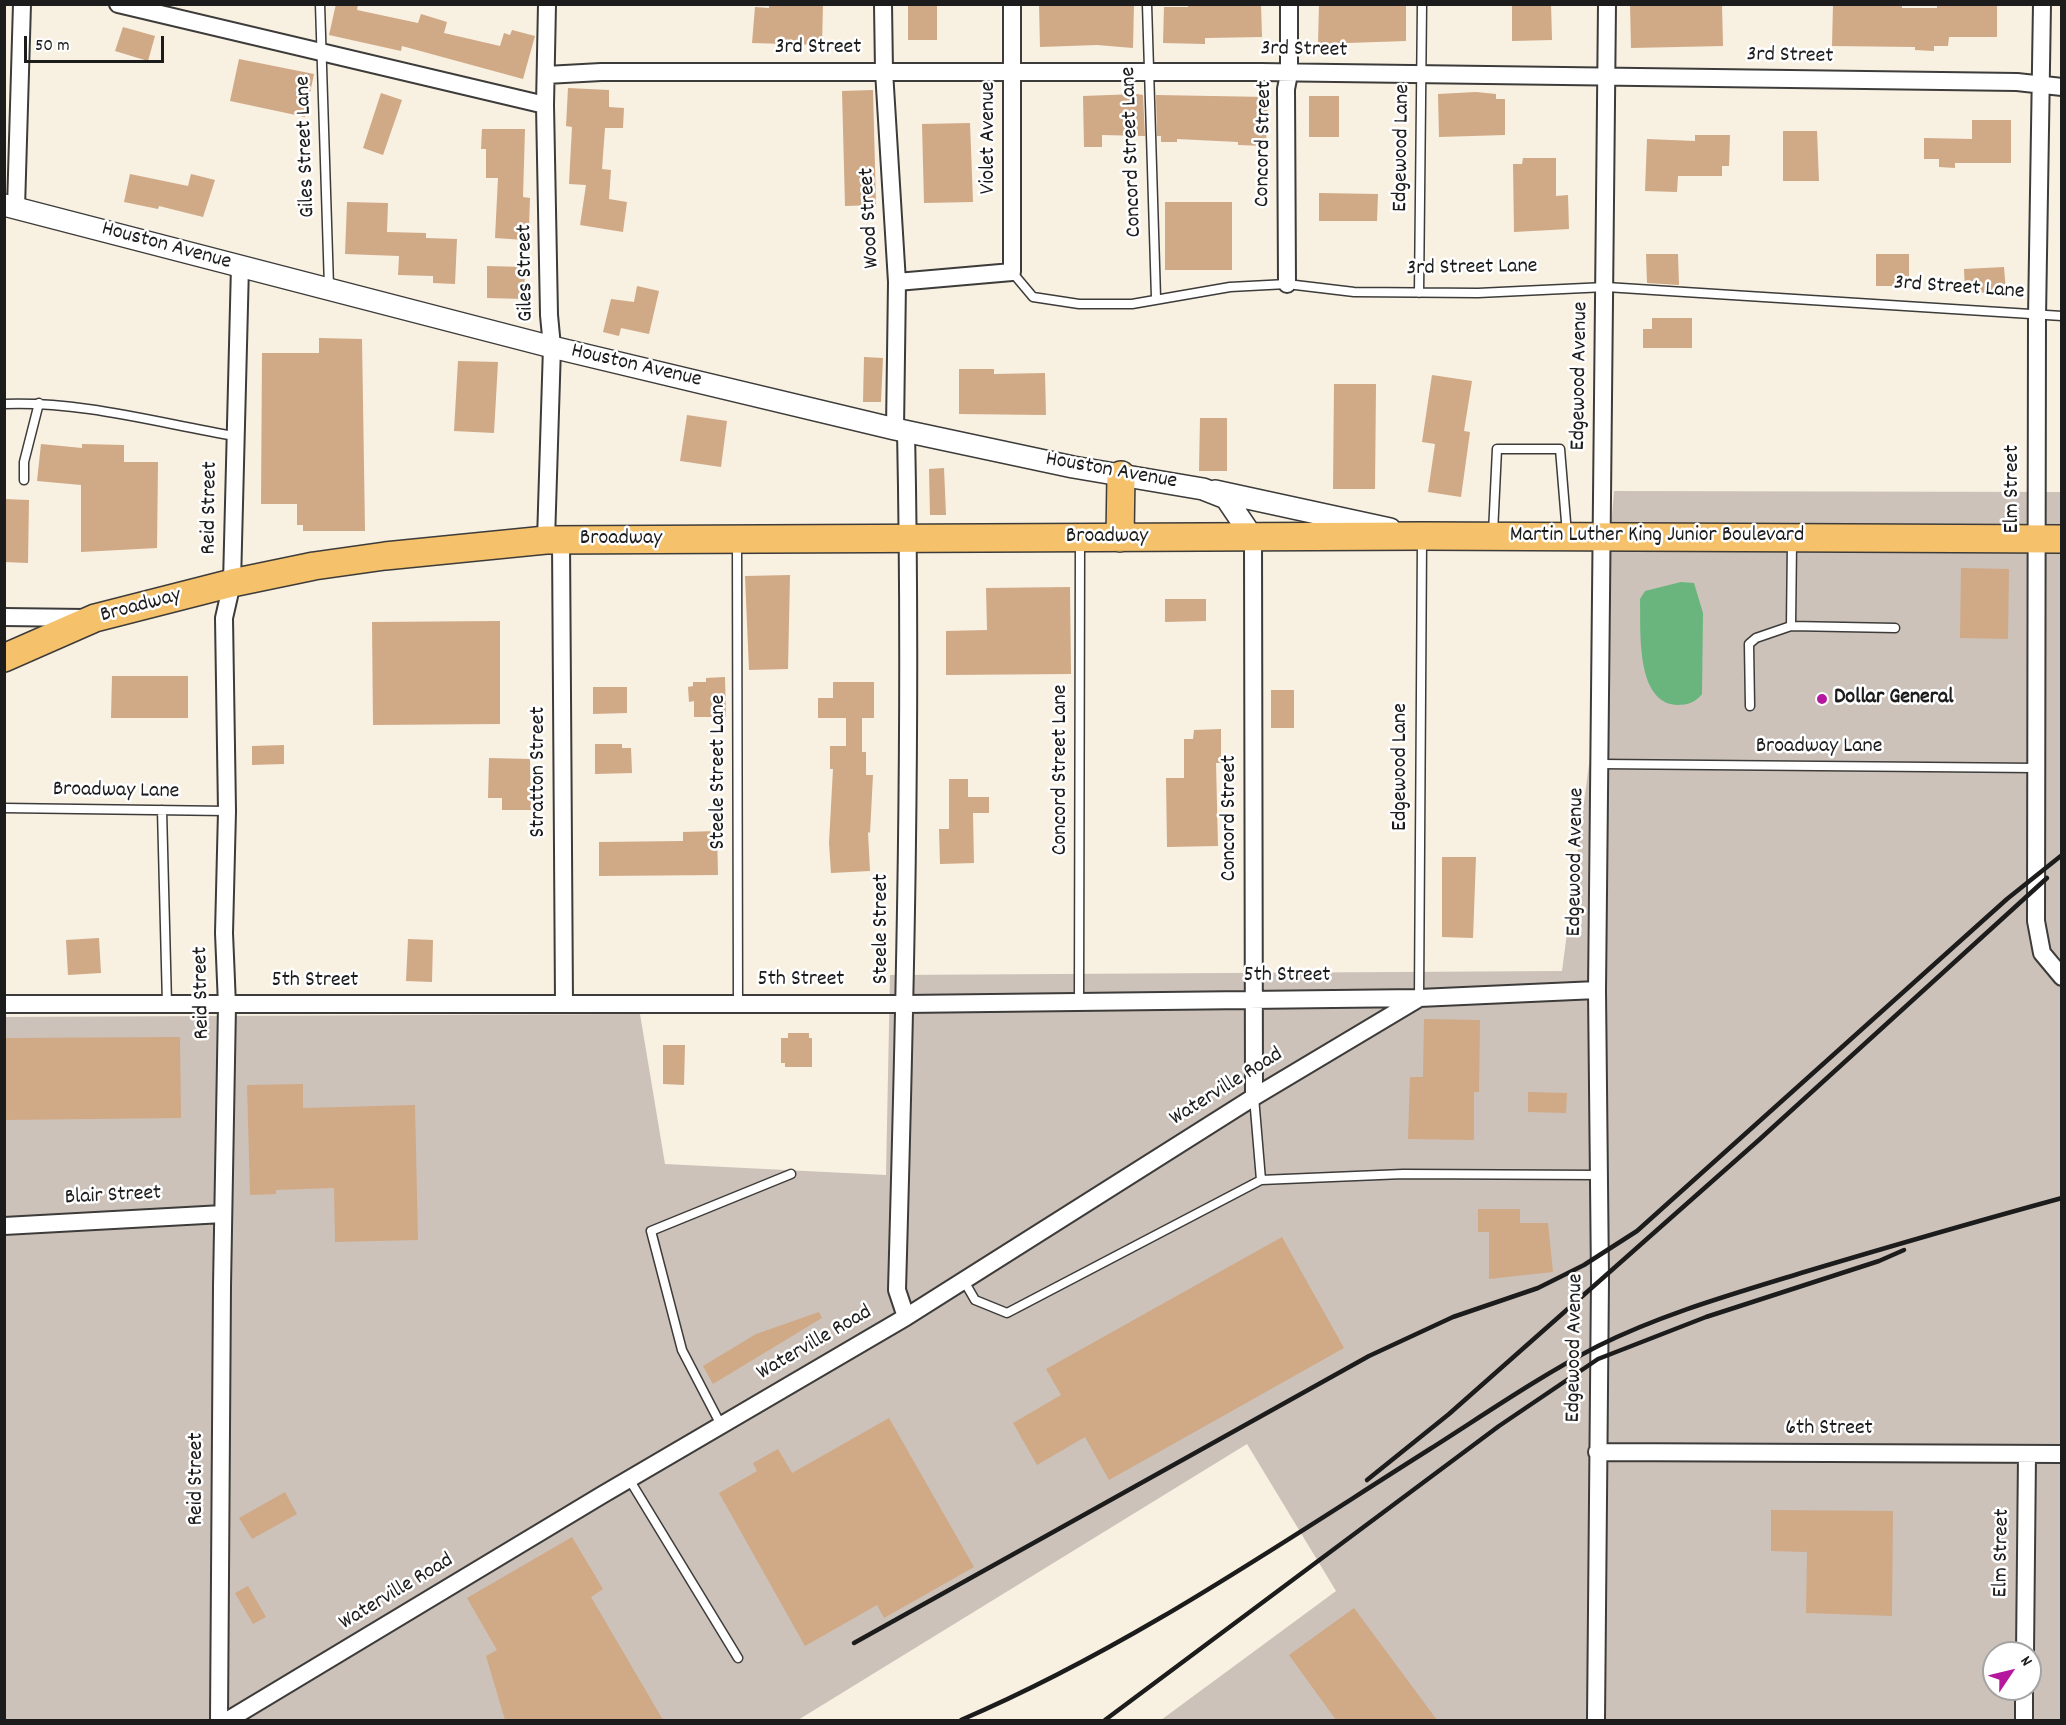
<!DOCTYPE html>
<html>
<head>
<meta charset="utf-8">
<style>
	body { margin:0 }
	#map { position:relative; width:2066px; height:1725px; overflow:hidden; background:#f8f0e1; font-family:Dekko,sans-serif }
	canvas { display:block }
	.frame { position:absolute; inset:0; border:6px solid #1c1c1c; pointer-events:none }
	.north { position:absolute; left:1982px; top:1641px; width:60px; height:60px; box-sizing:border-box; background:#fff; border:2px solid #a4a4a4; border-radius:50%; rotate:55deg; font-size:16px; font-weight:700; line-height:24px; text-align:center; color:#1c1c1c }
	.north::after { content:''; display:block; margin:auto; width:21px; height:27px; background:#b5179e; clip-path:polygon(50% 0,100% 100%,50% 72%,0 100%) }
	.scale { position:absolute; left:24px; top:36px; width:140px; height:27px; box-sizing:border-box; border:3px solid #1c1c1c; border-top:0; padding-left:8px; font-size:18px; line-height:21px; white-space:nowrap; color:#1c1c1c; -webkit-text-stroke:4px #fff; paint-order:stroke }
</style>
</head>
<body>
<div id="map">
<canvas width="2066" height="1725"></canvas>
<div class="frame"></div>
<div class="north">N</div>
<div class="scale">50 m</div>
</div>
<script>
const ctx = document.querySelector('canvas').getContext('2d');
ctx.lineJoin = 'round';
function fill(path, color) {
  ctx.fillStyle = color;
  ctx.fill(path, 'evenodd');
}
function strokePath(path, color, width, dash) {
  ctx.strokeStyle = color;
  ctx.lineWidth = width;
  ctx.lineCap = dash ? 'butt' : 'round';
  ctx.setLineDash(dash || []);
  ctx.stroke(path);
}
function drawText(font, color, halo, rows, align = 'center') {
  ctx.font = font + ' Dekko,sans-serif';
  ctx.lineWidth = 5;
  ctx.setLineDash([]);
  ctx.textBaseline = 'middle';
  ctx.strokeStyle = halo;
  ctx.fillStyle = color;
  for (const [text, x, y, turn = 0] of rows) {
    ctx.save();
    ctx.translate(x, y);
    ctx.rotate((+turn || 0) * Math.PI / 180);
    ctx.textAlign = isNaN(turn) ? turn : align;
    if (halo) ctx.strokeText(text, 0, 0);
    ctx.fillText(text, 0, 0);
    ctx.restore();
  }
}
const industrial = new Path2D(`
	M1614 491 2061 492V1720H1161L1336 1591 1247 1444 798 1720H5L4 1017 640 1014 665 1164 886 1175 890 975 1562 971 1597 703ZM1994 1653H2030V1689H1994Z`);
const forest = new Path2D(`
	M1681 582 1694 583 1703 613 1702 694C1696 702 1688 705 1677 705 1635 703 1641 629 1640 599L1645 591Z`);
const building = new Path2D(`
	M336 4H358L357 10 418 23 421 14 447 22 444 33 500 46 504 33 510 35 512 30 535 36 523 79 402 46 401 51 329 35Z
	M769 4H823L822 45 752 43 755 7 769 8Z
	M908 4H937V40H908Z
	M1039 4H1134L1133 48 1097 45 1040 47Z
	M1188 4H1261L1262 37 1205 38V44L1163 43 1164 7H1188Z
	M1319 4 1406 6V41L1318 44Z
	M1551 4 1552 40 1512 41V5Z
	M1630 4H1722L1723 46 1631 48Z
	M1833 4H1902V8H1937V4H1997V37H1949L1948 46H1934V51L1915 50V47L1832 46Z
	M123 27 155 36 148 61 115 51Z
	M239 59 314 74 305 117 230 101Z
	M568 88 609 90V107L624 108 623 128H605L602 169 611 170 609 199 627 202 623 232 580 225 586 185 569 184 572 127 566 126Z
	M873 90 876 205 845 206 842 91Z
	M1476 92 1496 94V99H1505V135L1439 137 1438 94Z
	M381 93 402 100 383 155 363 148Z
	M1137 94 1143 95 1145 136 1102 135V147H1084L1083 96Z
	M1156 95 1268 97 1266 146 1238 145V142L1177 139V142H1161V136H1157Z
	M1309 96H1339V137H1309Z
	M1972 120H2011V163H1955V168L1939 167V159H1924V138L1972 139Z
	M970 123 973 202 924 203 922 124Z
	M482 129H525L523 197 530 198 529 227H525L524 240 495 238 498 178H486V149H481Z
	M1783 131H1817L1819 181H1783Z
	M1695 135H1730L1729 166H1722V176H1678L1677 192 1645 191 1647 139 1695 141Z
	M1523 158H1556V196L1568 195 1569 229 1514 232 1513 164H1522Z
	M130 174 188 186 191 174 215 180 203 217 159 206 158 209 124 202Z
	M1319 193 1378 194 1377 221H1319Z
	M347 202 388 203 387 232 426 233V238L457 239 455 284 433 283V276L398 275 399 256 345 254Z
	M1165 202H1232V270H1165Z
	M1646 254H1678L1679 285 1647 283Z
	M1876 254H1909V286H1876Z
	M487 266 525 267 524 299 487 298Z
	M2004 267 2006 292 1965 293 1964 269Z
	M637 286 659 291 649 334 621 328 619 336 603 332 611 299 634 302Z
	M1652 318H1692V348H1643V329H1652Z
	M319 338 362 339 365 531H303V525H297V504H261L262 353H319Z
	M864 357 883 358 881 402H863Z
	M458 361 498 362 494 433 454 431Z
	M959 369H994V374L1045 373 1046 415 959 414Z
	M1432 375 1472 381 1464 431 1470 432 1461 497 1428 492 1435 444 1422 442Z
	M1334 384H1376L1375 489H1333Z
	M687 415 727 421 721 467 680 461Z
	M1200 418H1227V471H1199Z
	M41 444 82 448V444L124 445V462H158L157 548 81 552V485L37 481Z
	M944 468 946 515H930L929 469Z
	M4 499 29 500 28 563 4 562Z
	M1961 568 2009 569 2008 639 1960 638Z
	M790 575 788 669 749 670 745 576Z
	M1070 587 1071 674 946 675V631L987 630 986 588Z
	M1165 599H1206V621L1165 622Z
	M500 621V724L373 725 372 622Z
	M112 676H188V718H111Z
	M725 677 726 717H694V701L689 702 688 687 693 686V682H706V678Z
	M833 682H874V718H862V752H866V775H873L870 833 868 832 870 871 831 873 829 843 833 769H830V746H846V718H818V698H833Z
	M593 687H627V713L593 714Z
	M1271 690H1294V728H1271Z
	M1221 729V763H1216L1218 846 1167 847 1166 778H1184V739H1193L1194 730Z
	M595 744H622V748H631L632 773 595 774Z
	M284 745V764L252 765V746Z
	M489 758 530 759 531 810H502V798H488Z
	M949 779H968V797H989V813H973L974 863 940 864 939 829H949Z
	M717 831 718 875 599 876V842L683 841V832Z
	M1442 857H1476L1473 938 1442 937Z
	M99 938 101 973 68 975 66 940Z
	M408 939 433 940 432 982 406 981Z
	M1424 1019 1480 1020 1479 1092H1474V1140L1408 1139 1410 1077H1423Z
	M788 1033H809V1038H812V1067H785V1063H781V1038H788Z
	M180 1037 181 1118 4 1120V1038Z
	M663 1045H685L684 1085 663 1084Z
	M303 1084V1108L415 1105 418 1240 335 1242 334 1188 276 1190V1194L250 1195 247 1085Z
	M1528 1092 1567 1093 1566 1113 1528 1112Z
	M1478 1209H1520V1223H1548L1553 1272 1489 1279V1232H1478Z
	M1282 1237 1344 1348 1109 1480 1085 1437 1037 1465 1013 1423 1061 1395 1046 1369Z
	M819 1312 822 1318 713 1384 703 1366 756 1334Z
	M889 1418 974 1567 884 1618 877 1605 805 1646 719 1493 757 1471 753 1463 778 1449 792 1473Z
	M285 1492 297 1514 252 1539 239 1518Z
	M1771 1510 1893 1511 1892 1616 1806 1613 1807 1552 1771 1551Z
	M572 1537 603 1589 591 1597 663 1720H505L486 1656 497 1650 467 1598Z
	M248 1586 266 1617 253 1624 235 1593Z
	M1354 1608 1437 1720H1336L1289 1655Z`);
const service = new Path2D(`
	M320 4 329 287
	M1147 4 1156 298
	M1012 272 1033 297 1079 304H1132L1230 287 1287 284 1354 292 1478 293 1606 287 2062 316
	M1419 293 1422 4
	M4 404C83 401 158 423 235 436
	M24 480V462L39 403
	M1493 533 1497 449H1560L1567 534
	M737 542 738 1004
	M1792 542 1791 626 1895 628
	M1750 706 1749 644 1756 638 1791 626
	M1601 764 2036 768
	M4 808 227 811
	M162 810 167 1004
	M1419 998 1422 540
	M1079 1001 1080 540
	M1261 1180 1403 1174 1599 1175
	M964 1281 975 1300 1007 1313 1261 1180 1254 1097
	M721 1425 682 1350 651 1231 791 1174
	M629 1479 738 1658`);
const minor = new Path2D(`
	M118 4 545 105
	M883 4 884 71 897 282 895 429
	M2042 4 2037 317 2036 921 2042 953 2062 977
	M546 75 601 72H1260L2017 82 2062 87
	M16 208 22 4
	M897 282 1012 272V4
	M1287 284 1286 89 1289 74V4
	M906 431C912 718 905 1004 897 1290L906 1317
	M1253 538 1254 1097
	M546 540 552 347 549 315 545 105 547 4
	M561 540 564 1003
	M4 617 85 618
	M4 1004H905L1419 998 1597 990
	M4 1226 223 1214
	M1597 1452 2062 1454
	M2025 1653 2027 1454
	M219 1720 222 1286 227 1005 224 933 227 811 224 618 232 583 240 266
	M228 1720 602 1495 906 1317 1254 1097 1418 999
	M1596 1720 1600 1279 1597 990 1607 4
	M2024 1720V1689`);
const tertiary = new Path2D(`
	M4 205 552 347 895 429 1073 467 1203 489 1226 498 1253 538
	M1215 491 1390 529`);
const primary = new Path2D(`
	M1120 538 1121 475
	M4 658 95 618 232 583 314 566 385 556 546 540 1422 536 2062 539`);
const rail = new Path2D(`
	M1367 1480 1449 1414 1760 1139 2047 878
	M854 1643 1369 1356 1453 1317 1538 1288 1584 1265 1637 1231 2007 899 2062 855
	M961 1720C1127 1649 1278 1545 1430 1449 1485 1414 1540 1376 1598 1346 1662 1314 1733 1294 1801 1273 1888 1247 1974 1222 2062 1198
	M1105 1720 1499 1426 1598 1359 1706 1317 1879 1261 1904 1250`);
const markers = [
	[1822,699,6,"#b5179e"]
];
const streetNames = [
	["3rd Street",818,49],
	["3rd Street",1304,51,1],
	["3rd Street",1790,57,1],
	["Violet Avenue",990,138,-90],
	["Concord Street",1265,144,-89],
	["Giles Street Lane",307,147,-92],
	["Edgewood Lane",1403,148,-89],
	["Concord Street Lane",1133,152,-92],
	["Wood Street",871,218,-93],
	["Houston Avenue",166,247,15],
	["3rd Street Lane",1472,269,-1],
	["Giles Street",527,273,-91],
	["3rd Street Lane",1959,289,4],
	["Houston Avenue",636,367,13],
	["Edgewood Avenue",1581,376,-89],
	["Houston Avenue",1111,472,10],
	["Elm Street",2014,489,-90],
	["Reid Street",211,508,-89],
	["Martin Luther King Junior Boulevard",1657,537],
	["Broadway",1107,538],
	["Broadway",621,540],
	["Broadway",141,607,-15],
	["Broadway Lane",1819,748],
	["Edgewood Lane",1402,767,-90],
	["Concord Street Lane",1062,770,-90],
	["Stratton Street",540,772,-90],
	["Steele Street Lane",720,772,-90],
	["Broadway Lane",116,792,1],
	["Concord Street",1231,818,-90],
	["Edgewood Avenue",1577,862,-89],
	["Steele Street",883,929,-90],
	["5th Street",1287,977],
	["5th Street",801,981],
	["5th Street",315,982],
	["Reid Street",203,993,-91],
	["Waterville Road",1227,1088,-32],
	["Blair Street",113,1197,-3],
	["Waterville Road",815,1344,-30],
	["Edgewood Avenue",1576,1348,-89],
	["6th Street",1829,1430],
	["Reid Street",198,1479,-90],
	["Elm Street",2003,1553,-89],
	["Waterville Road",397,1593,-31]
];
const poiNames = [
	["Dollar General",1834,699]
];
fill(industrial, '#cdc2b9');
fill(forest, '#6ab57e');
fill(building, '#d0a986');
strokePath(service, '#3d3c3a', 11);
strokePath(minor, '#3d3c3a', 20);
strokePath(tertiary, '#3d3c3a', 24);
strokePath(primary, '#3d3c3a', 30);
strokePath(service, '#fff', 8);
strokePath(minor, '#fff', 16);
strokePath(tertiary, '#fff', 21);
strokePath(primary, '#f5c16b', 27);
strokePath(rail, '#1c1c1c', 4.5);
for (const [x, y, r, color] of markers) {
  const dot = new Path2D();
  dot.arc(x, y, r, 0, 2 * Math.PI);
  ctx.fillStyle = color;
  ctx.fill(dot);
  strokePath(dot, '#fff', 2);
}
drawText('22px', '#1c1c1c', '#fff', streetNames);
drawText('bold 22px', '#1c1c1c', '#fff', poiNames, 'left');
</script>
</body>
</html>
